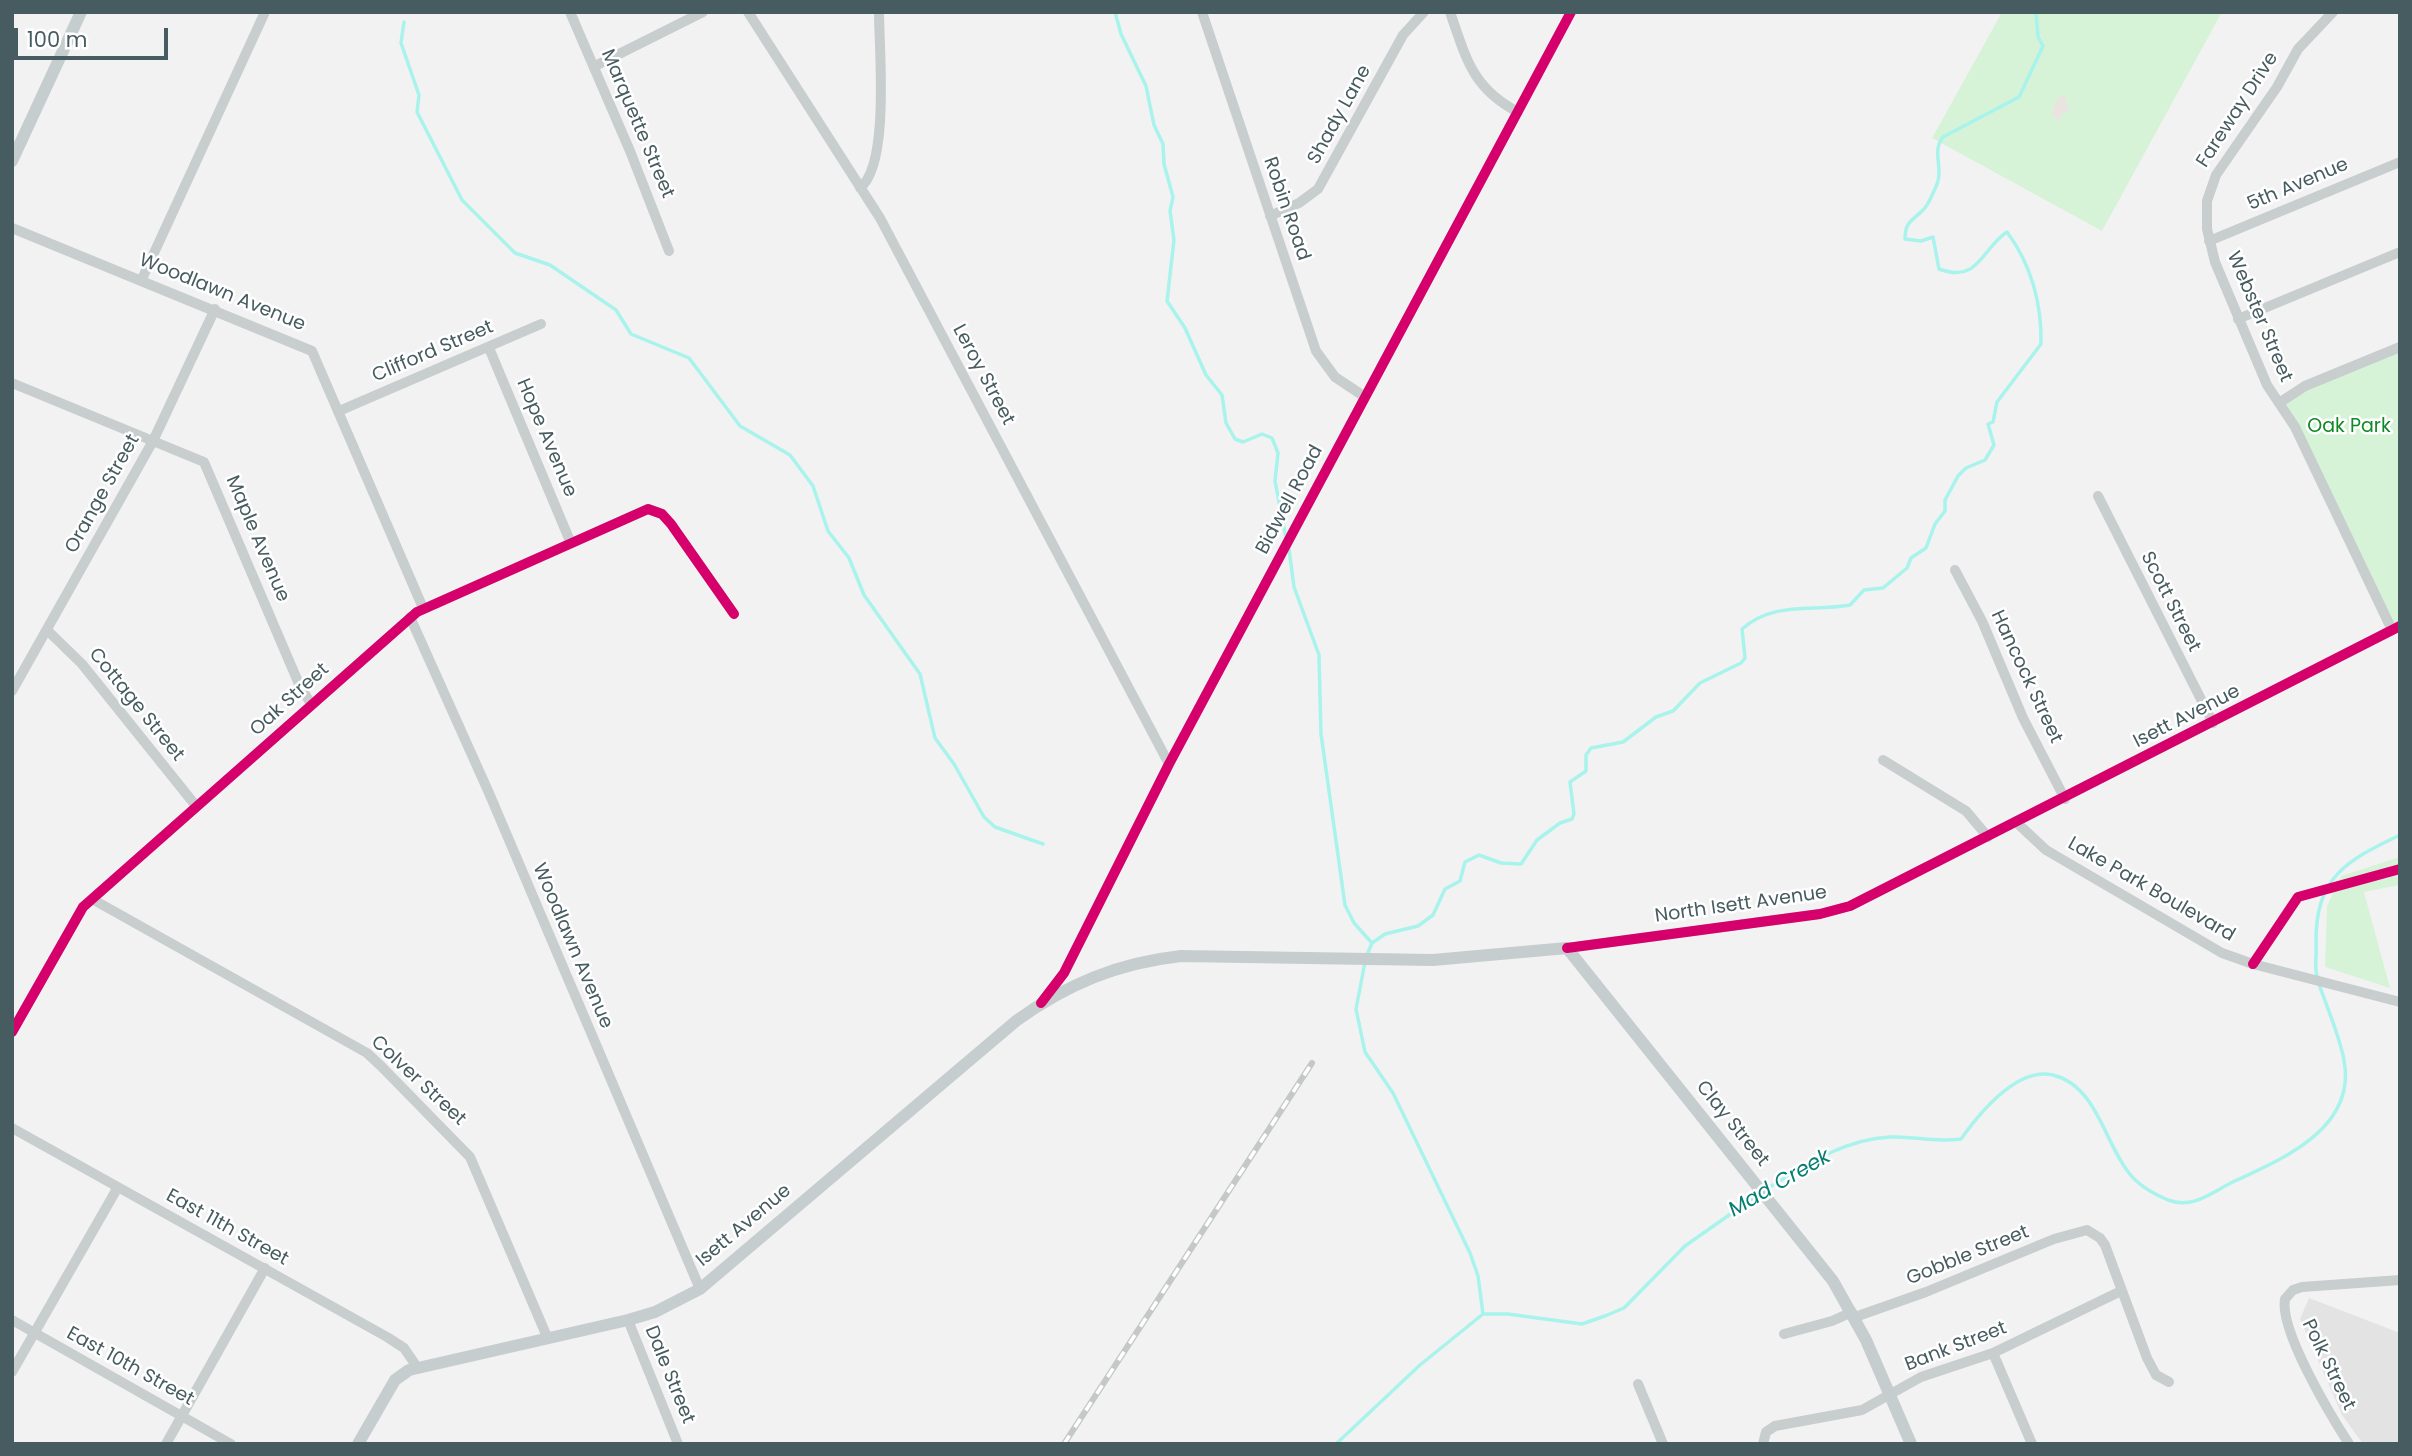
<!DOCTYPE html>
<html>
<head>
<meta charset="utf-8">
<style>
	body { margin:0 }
	#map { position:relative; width:2412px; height:1456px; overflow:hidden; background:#f3f2f2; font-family:Poppins,sans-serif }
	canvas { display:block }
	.frame { position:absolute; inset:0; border:14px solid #475c60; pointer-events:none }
	.scale { position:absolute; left:14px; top:28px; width:154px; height:32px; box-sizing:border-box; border:4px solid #475c60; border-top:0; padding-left:9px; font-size:21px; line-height:24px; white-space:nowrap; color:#475c60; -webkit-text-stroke:5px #fff; paint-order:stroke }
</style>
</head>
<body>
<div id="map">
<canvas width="2412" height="1456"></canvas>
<div class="frame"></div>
<div class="scale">100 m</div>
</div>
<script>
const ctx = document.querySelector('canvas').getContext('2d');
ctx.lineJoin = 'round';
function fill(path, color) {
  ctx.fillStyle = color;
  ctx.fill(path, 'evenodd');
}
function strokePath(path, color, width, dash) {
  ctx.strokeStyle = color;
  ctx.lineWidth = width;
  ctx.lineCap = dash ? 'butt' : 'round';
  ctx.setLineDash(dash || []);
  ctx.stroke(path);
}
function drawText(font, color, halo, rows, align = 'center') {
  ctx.font = font + ' Poppins,sans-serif';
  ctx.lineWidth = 5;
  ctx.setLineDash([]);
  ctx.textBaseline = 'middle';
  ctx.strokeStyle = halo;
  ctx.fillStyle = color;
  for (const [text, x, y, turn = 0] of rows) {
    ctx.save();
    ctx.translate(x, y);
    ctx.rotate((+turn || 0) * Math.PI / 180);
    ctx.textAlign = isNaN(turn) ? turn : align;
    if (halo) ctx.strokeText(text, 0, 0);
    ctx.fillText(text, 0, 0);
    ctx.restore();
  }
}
const education = new Path2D(`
	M2309 1298 2400 1333V1444H2363L2342 1415 2300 1319Z`);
const green = new Path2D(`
	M2002 12H2222L2102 231 1932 138Z
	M2400 349V627L2392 630 2279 403Z
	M2400 857V885L2364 892 2390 988 2325 967 2327 906 2341 876Z`);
const sand = new Path2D(`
	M2065 96 2069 112 2062 113 2059 123 2052 113 2058 97Z`);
const stream = new Path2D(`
	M1115 12 1121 34 1146 86 1154 125 1163 144 1164 164 1173 197 1170 211 1174 240 1167 301 1185 328 1206 375 1222 395 1226 423 1235 439 1243 442 1262 434 1272 438 1278 453 1275 481 1286 538
	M404 22 401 43 419 95 417 112 462 200 515 253 550 265 616 310 631 334 689 358 740 426 790 455 813 486 828 531 849 558 864 595 920 674 935 738 954 764 984 817 995 827 1043 844
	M1289 549 1294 587 1319 655 1321 734 1345 905 1354 923 1371 942
	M1367 955 1372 943 1385 934 1418 926 1433 915 1445 889 1460 881 1465 862 1479 855 1501 863 1521 864 1537 840 1560 823 1572 819 1574 814 1570 782 1586 771V755L1591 748 1623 742 1656 717 1673 711 1700 683 1741 663 1745 658 1742 629C1774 601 1811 612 1850 605L1864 590 1883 588 1907 568 1911 558 1926 548 1935 524 1945 511V500L1958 476 1966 468 1985 460 1994 445 1988 424 1993 422 1997 402 2041 344C2042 304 2031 264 2007 232 1981 249 1979 284 1939 269L1933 237 1921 241 1905 239C1905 220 1913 221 1924 209 1929 204 1934 191 1937 184 1944 168 1931 153 1943 137L2019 97 2043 46 2038 37 2036 12
	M1365 962 1356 1009 1365 1052 1393 1093 1470 1253 1478 1276 1483 1314
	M2317 976C2314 965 2317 955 2316 944 2315 877 2346 861 2400 835
	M1765 1190C1804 1166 1844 1139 1890 1137 1915 1136 1936 1143 1961 1139 1979 1114 2016 1067 2053 1075 2097 1086 2104 1142 2129 1173 2138 1185 2154 1194 2168 1200 2195 1210 2214 1190 2237 1180 2285 1158 2357 1127 2344 1060 2339 1034 2327 1008 2319 984
	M1483 1314H1508L1582 1324 1605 1316 1624 1308 1685 1246 1759 1194
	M1336 1444 1420 1365 1483 1314`);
const minor = new Path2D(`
	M570 12 630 151 669 251
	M748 12 880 218 1169 764
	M1202 12 1316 351 1335 377 1365 397
	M1450 12C1466 58 1472 88 1518 112
	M2333 12 2298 49 2277 87 2216 175 2207 201V229L2215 262 2267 385 2295 427 2392 630
	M595 66 703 12
	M860 188C890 165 879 49 879 12
	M1270 216 1299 203 1318 189 1403 35 1424 12
	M12 228 312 351 423 608
	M2209 241 2400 162
	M142 279 265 12
	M2238 319 2400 252
	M489 348 570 541
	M12 383 204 462 299 684 311 704
	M2279 403 2305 386 2400 347
	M339 411 541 324
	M2098 496 2213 723
	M1955 570 1982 621 2023 718 2065 799
	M410 617 489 793 700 1289
	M47 630 82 664 196 806
	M12 691 153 441 215 309
	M1883 760 1966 811 1988 837
	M2016 822 2046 850 2222 953 2253 964 2400 1002
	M92 899 367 1053 381 1066 470 1157 548 1339
	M1567 948 1820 914 1850 906 2400 626
	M1043 1001 1064 973 1169 764 1571 12
	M12 1032 83 907 417 612 648 509 662 514 671 524 734 614
	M12 1128 387 1337 404 1348 417 1367
	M1855 1317 1926 1292 2054 1239 2087 1230 2100 1238 2105 1245 2147 1358 2156 1375 2169 1382
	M12 1320 231 1444
	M628 1320 678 1444
	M1784 1334 1832 1321 1852 1312
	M1993 1353 2032 1444
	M12 1372 118 1187
	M1638 1384 1663 1444
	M166 1444 265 1268
	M1763 1444 1766 1432 1775 1426 1862 1410 1921 1377 1993 1353 2121 1291
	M2349 1444C2331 1416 2279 1330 2285 1299L2293 1290 2302 1287 2400 1280`);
const major = new Path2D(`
	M12 161 81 12
	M358 1444 395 1380 409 1370 628 1320 655 1312 700 1289 1016 1021C1067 984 1118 963 1181 956L1433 960 1567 948 1833 1281 1866 1340 1911 1444`);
const rail = new Path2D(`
	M1064 1444 1312 1063`);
const cycleway = new Path2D(`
	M1567 948 1820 914 1850 906 2400 626
	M2253 964 2298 897 2400 869
	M1041 1003 1064 973 1169 764 1571 12
	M12 1032 83 907 417 612 648 509 662 514 671 524 734 614`);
const streetNames = [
	["Fareway Drive",2238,110,-57],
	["Shady Lane",1340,115,-61],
	["Marquette Street",637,124,67],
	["5th Avenue",2298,185,-23],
	["Robin Road",1286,209,71],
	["Woodlawn Avenue",222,293,22],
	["Webster Street",2259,317,67],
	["Clifford Street",433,352,-23],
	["Leroy Street",983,375,62],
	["Hope Avenue",546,438,67],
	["Orange Street",103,494,-61],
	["Bidwell Road",1290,500,-62],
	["Maple Avenue",257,539,67],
	["Scott Street",2170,602,63],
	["Hancock Street",2026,677,65],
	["Oak Street",290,700,-42],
	["Cottage Street",136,705,51],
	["Isett Avenue",2187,717,-27],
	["Lake Park Boulevard",2151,890,30],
	["North Isett Avenue",1741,905,-8],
	["Woodlawn Avenue",572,946,67],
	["Colver Street",418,1081,43],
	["Clay Street",1732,1124,51],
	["Isett Avenue",744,1226,-40],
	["East 11th Street",227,1228,29],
	["Gobble Street",1968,1256,-22],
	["Bank Street",1956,1347,-21],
	["Polk Street",2328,1365,64],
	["East 10th Street",130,1367,29],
	["Dale Street",669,1375,68]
];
const parkNames = [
	["Oak Park",2349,427]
];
const waterNames = [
	["Mad Creek",1780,1184,-30]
];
fill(education, '#e4e3e4');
fill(green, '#d6f3d8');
fill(sand, '#eae4e1');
strokePath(stream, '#a8f3eb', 3.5);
strokePath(minor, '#c8cdce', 10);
strokePath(major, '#c6cdce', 12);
strokePath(rail, '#c5c8c9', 6);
strokePath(rail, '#fff', 3.5, [10]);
strokePath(cycleway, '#d6006c', 10);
drawText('19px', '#475c60', '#fff', streetNames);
drawText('19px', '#118927', '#fff', parkNames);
drawText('italic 21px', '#077e72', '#fff', waterNames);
</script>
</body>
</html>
